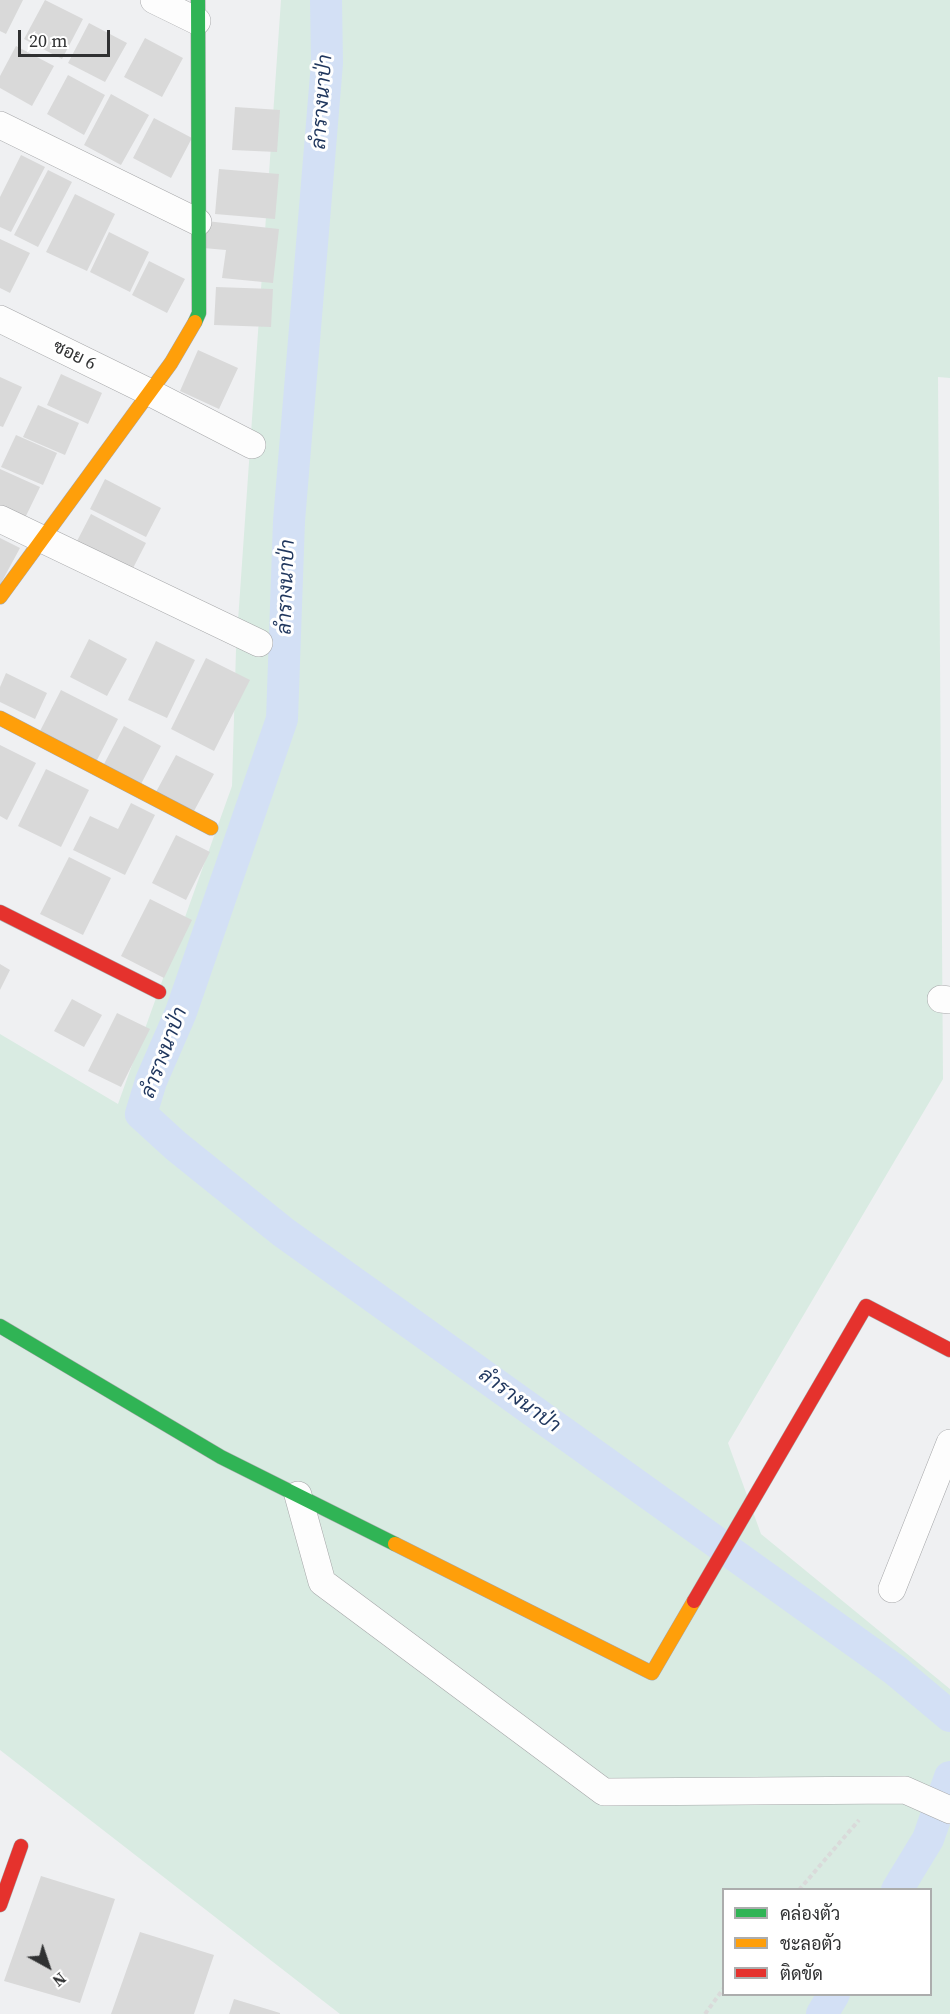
<!DOCTYPE html>
<html>
<head>
<meta charset="utf-8">
<style>
	body { margin:0 }
	#map { position:relative; width:950px; height:2014px; overflow:hidden; background:#eff0f2; font-family:"Source Serif 4",Sarabun,serif }
	canvas { display:block }
	.legend { position:absolute; left:722px; top:1888px; width:210px; height:108px; box-sizing:border-box; background:#fff; border:2px solid #acadad; margin:0; padding:8px 10px; list-style:none; font-size:18px; color:#303132 }
	.legend li { display:flex; align-items:center; gap:12px; height:30px }
	.legend b { width:30px; border:2px solid #acadad }
	.north { position:absolute; left:18px; top:1936px; width:60px; height:60px; -webkit-text-stroke:4px #fff; paint-order:stroke; rotate:140deg; font-size:16px; font-weight:700; line-height:24px; text-align:center; color:#303132 }
	.north::after { content:''; display:block; margin:auto; width:21px; height:27px; background:#303132; clip-path:polygon(50% 0,100% 100%,50% 72%,0 100%) }
	.scale { position:absolute; left:18px; top:30px; width:92px; height:27px; box-sizing:border-box; border:3px solid #303132; border-top:0; padding-left:8px; font-size:18px; line-height:21px; white-space:nowrap; color:#303132; -webkit-text-stroke:4px #fff; paint-order:stroke }
</style>
</head>
<body>
<div id="map">
<canvas width="950" height="2014"></canvas>
<ul class="legend">
<li><b style="height:8px;background:#30b455"></b>คล่องตัว</li>
<li><b style="height:8px;background:#ff9f0a"></b>ชะลอตัว</li>
<li><b style="height:8px;background:#e5322d"></b>ติดขัด</li>
</ul>
<div class="north">N</div>
<div class="scale">20 m</div>
</div>
<script>
const ctx = document.querySelector('canvas').getContext('2d');
ctx.lineJoin = 'round';
function fill(path, color) {
  ctx.fillStyle = color;
  ctx.fill(path, 'evenodd');
}
function strokePath(path, color, width, dash) {
  ctx.strokeStyle = color;
  ctx.lineWidth = width;
  ctx.lineCap = dash ? 'butt' : 'round';
  ctx.setLineDash(dash || []);
  ctx.stroke(path);
}
function drawText(font, color, halo, rows, align = 'center') {
  ctx.font = font + ' "Source Serif 4",Sarabun,serif';
  ctx.lineWidth = 6;
  ctx.setLineDash([]);
  ctx.textBaseline = 'middle';
  ctx.strokeStyle = halo;
  ctx.fillStyle = color;
  for (const [text, x, y, turn = 0] of rows) {
    ctx.save();
    ctx.translate(x, y);
    ctx.rotate((+turn || 0) * Math.PI / 180);
    ctx.textAlign = isNaN(turn) ? turn : align;
    if (halo) ctx.strokeText(text, 0, 0);
    ctx.fillText(text, 0, 0);
    ctx.restore();
  }
}
const green = new Path2D(`
	M281 0H950V378L938 377 943 1079 728 1443 761 1534 950 1689V2014H340L0 1750V1034L118 1104 232 786 236 650ZM724 1890H930V1994H724Z`);
const canal = new Path2D(`
	M326 0 327 63 289 521 282 719 181 1012 151 1081 141 1114 176 1146 283 1232 895 1670 950 1716
	M897 1890 928 1839 950 1777
	M822 2014 834 1994`);
const building = new Path2D(`
	M0 0H23L6 34 0 31Z
	M45 0 83 19 62 59 24 39Z
	M89 23 127 43 105 82 68 63Z
	M145 38 183 58 162 97 124 77Z
	M16 46 54 66 32 106 0 88V76Z
	M68 75 105 95 84 135 47 114Z
	M111 94 149 115 121 165 84 145Z
	M235 107 280 110 277 152 232 150Z
	M154 118 192 138 171 178 133 158Z
	M21 155 45 167 11 232 0 227V197Z
	M219 169 279 174 275 219 215 214Z
	M48 170 72 182 38 247 14 235Z
	M75 194 115 214 87 271 46 252Z
	M206 221 279 229 273 283 222 278 226 250 203 248Z
	M109 232 149 252 130 292 90 272Z
	M0 239 30 253 10 293 0 288Z
	M149 261 185 279 167 313 132 295Z
	M216 287 273 289 271 327 214 325Z
	M198 350 238 368 219 409 180 391Z
	M61 374 102 393 88 424 47 405Z
	M0 377 22 387 3 427 0 426Z
	M38 405 79 423 65 455 23 437Z
	M16 435 57 453 43 485 1 467Z
	M0 469 40 487 25 518 0 507Z
	M105 479 161 508 146 537 90 509Z
	M91 514 146 543 131 572 76 543Z
	M0 538 20 548 0 585Z
	M89 639 127 659 107 696 70 677Z
	M156 641 195 660 167 718 128 700Z
	M206 658 250 680 214 751 171 729Z
	M6 673 47 693 35 719 0 702V687Z
	M61 690 118 719 96 762 39 733Z
	M124 726 161 746 141 784 104 764Z
	M0 745 36 763 7 820 0 816Z
	M176 755 214 774 194 811 156 792Z
	M46 769 89 790 61 847 18 826Z
	M131 803 155 815 125 875 73 850 90 816 118 829Z
	M176 835 210 852 186 900 152 883Z
	M69 857 111 878 83 935 40 914Z
	M150 899 192 920 164 978 121 956Z
	M0 964 10 970 0 990Z
	M72 999 102 1015 84 1047 54 1031Z
	M117 1013 150 1029 121 1087 88 1071Z
	M41 1876 115 1899 80 2003 4 1981Z
	M140 1932 214 1955 194 2014H111Z
	M234 1999 280 2013V2014H229Z`);
const path = new Path2D(`
	M799 1890 859 1820
	M705 2014 724 1988`);
const street = new Path2D(`
	M154 0 197 21
	M0 125 198 222
	M0 319 149 392 252 445
	M0 519 259 643
	M941 999 950 1000
	M298 1495 322 1582 604 1792 905 1790 950 1810
	M892 1589 950 1443`);
const fast = new Path2D(`
	M195 322 199 313 198 0
	M0 1326 221 1457 395 1544`);
const slow = new Path2D(`
	M0 597 171 363 195 322
	M0 718 211 828
	M395 1544 652 1673 694 1601`);
const jam = new Path2D(`
	M0 912 159 992
	M694 1601 866 1306 950 1350
	M0 1905 21 1846`);
const streetNames = [
	["ซอย 6",74,356,26]
];
const waterNames = [
	["ลำรางนาป่า",323,102,-86],
	["ลำรางนาป่า",287,587,-88],
	["ลำรางนาป่า",165,1053,-69],
	["ลำรางนาป่า",519,1401,36]
];
fill(green, '#d9ebe2');
strokePath(canal, '#d3e0f5', 32);
fill(building, '#d9d9d9');
strokePath(street, '#a6a7a9', 28);
strokePath(fast, '#a6a7a9', 15);
strokePath(slow, '#a6a7a9', 15);
strokePath(jam, '#a6a7a9', 15);
strokePath(path, '#dadada', 4, [4.5, 3]);
strokePath(street, '#fdfdfd', 27);
strokePath(fast, '#30b455', 14);
strokePath(slow, '#ff9f0a', 14);
strokePath(jam, '#e5322d', 14);
drawText('18px', '#303132', '#fff', streetNames);
drawText('italic 20px', '#1f365d', '#fff', waterNames);
</script>
</body>
</html>
